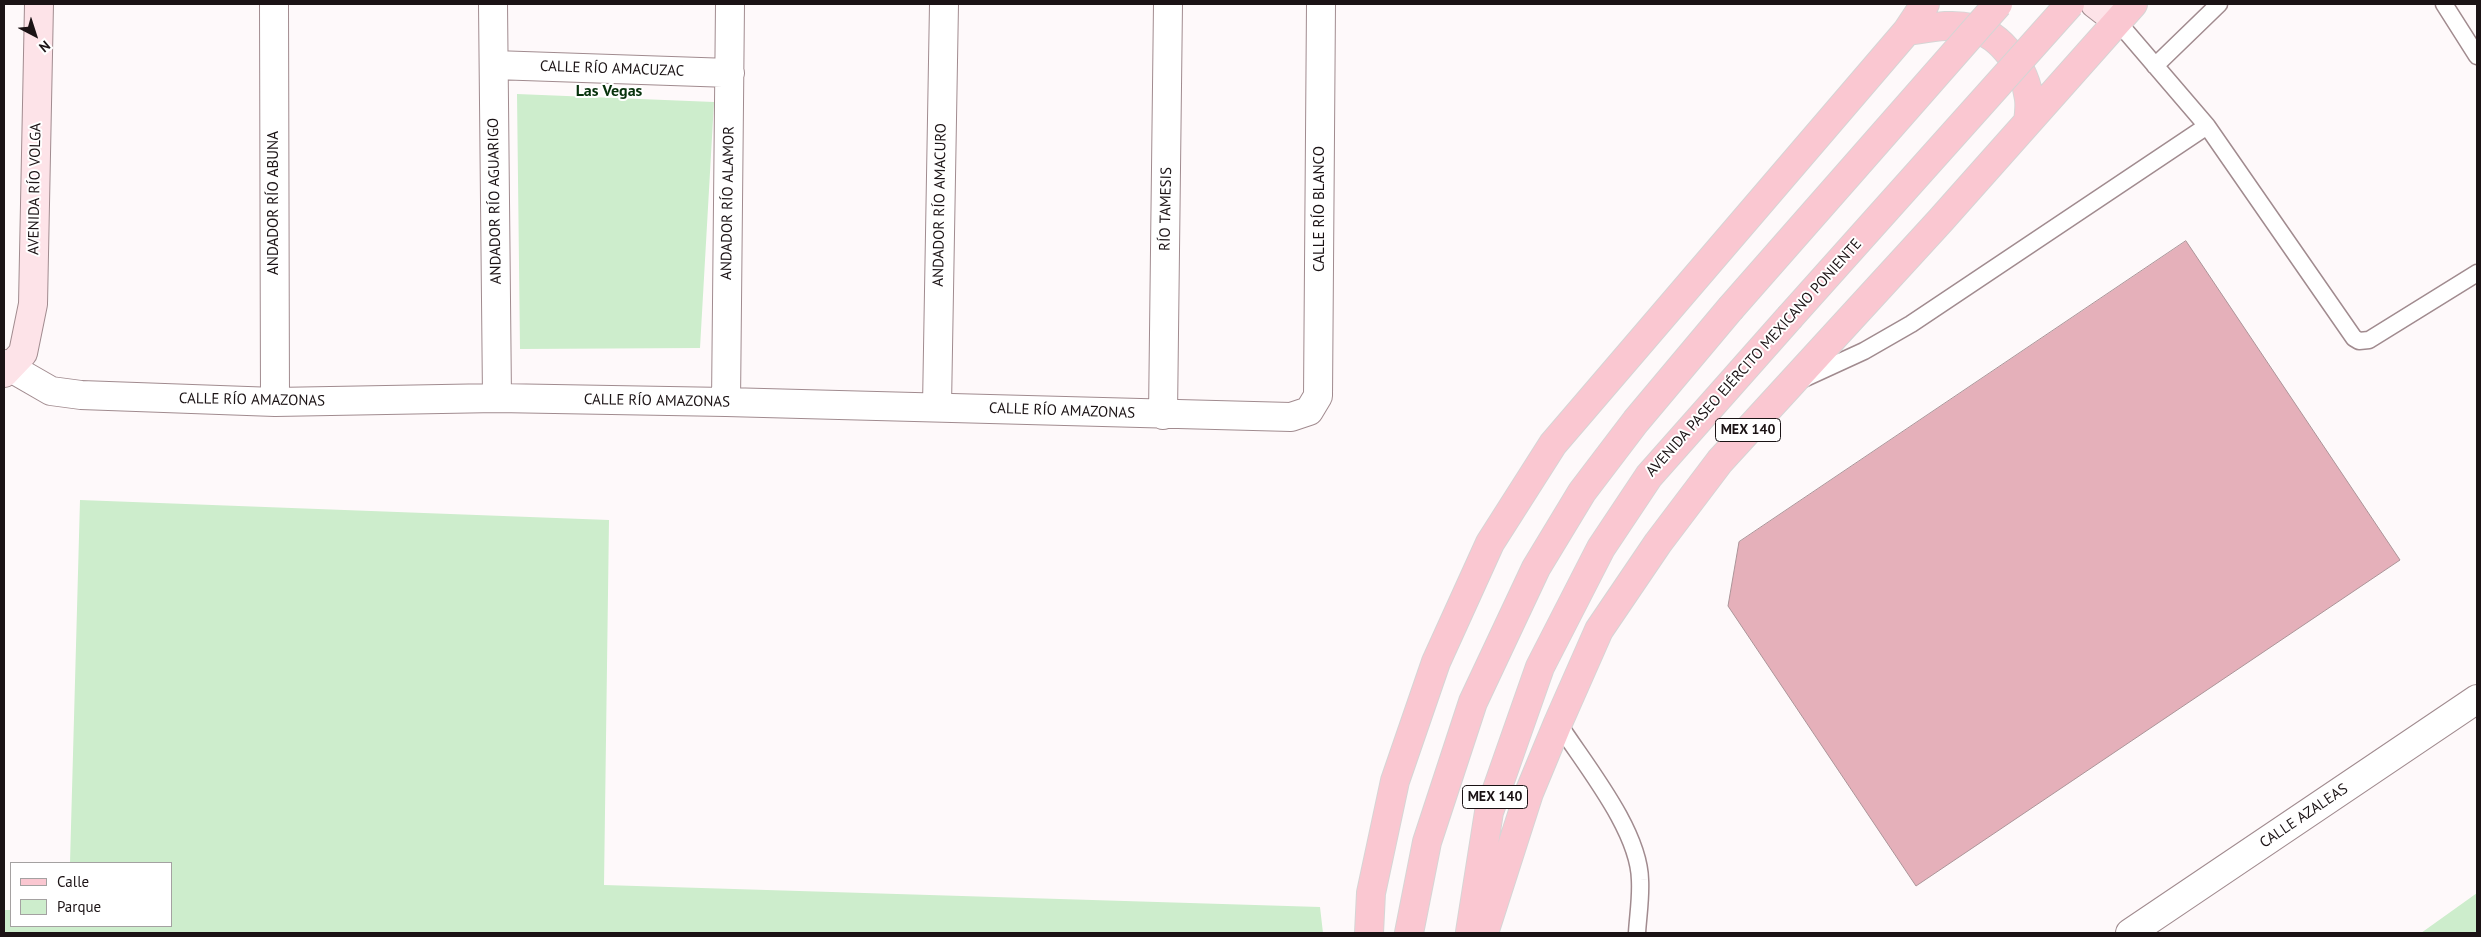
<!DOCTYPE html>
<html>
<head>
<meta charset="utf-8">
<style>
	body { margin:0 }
	#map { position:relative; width:2481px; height:937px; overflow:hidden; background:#fef9fa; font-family:"PT Sans",sans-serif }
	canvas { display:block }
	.frame { position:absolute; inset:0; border:5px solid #1b1315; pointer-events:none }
	.legend { position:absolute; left:10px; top:862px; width:162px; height:65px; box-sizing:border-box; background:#fff; border:1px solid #a4a1a1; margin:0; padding:6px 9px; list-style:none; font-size:15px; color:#1b1315 }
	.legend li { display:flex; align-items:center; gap:10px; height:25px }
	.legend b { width:25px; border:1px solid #a4a1a1 }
	.north { position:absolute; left:10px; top:10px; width:50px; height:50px; -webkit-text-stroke:4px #fff; paint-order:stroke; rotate:140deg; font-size:14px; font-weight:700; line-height:20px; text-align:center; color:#1b1315 }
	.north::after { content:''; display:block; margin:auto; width:18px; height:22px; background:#1b1315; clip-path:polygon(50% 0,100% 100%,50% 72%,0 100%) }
</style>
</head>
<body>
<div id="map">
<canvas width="2481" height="937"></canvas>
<div class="frame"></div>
<ul class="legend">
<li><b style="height:6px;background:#fac7d1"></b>Calle</li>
<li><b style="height:14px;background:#cdedcc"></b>Parque</li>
</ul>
<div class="north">N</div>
</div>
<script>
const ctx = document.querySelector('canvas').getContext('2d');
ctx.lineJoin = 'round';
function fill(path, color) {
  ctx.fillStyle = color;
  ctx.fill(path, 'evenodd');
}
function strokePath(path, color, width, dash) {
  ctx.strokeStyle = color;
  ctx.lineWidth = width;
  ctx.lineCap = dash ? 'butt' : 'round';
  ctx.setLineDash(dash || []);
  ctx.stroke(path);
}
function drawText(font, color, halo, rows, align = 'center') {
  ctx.font = font + ' "PT Sans",sans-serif';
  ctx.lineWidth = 4;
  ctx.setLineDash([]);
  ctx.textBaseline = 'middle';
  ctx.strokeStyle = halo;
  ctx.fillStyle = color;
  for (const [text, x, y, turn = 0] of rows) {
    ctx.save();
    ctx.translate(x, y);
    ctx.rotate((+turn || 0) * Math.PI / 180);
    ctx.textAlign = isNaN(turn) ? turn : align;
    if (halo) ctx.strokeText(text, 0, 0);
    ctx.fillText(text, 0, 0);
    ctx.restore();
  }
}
const green = new Path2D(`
	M517 94 714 102 700 348 520 349Z
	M80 500 609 520 604 885 1320 907 1323 933H4V910H11V926H171V863H70Z
	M2477 893V933H2421Z`);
const building = new Path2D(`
	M2186 241 2400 560 1916 886 1728 606 1739 542Z`);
const lane = new Path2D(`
	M2444 4 2477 56
	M2117 21 2207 126 2354 338 2359 341 2369 340 2477 273
	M2155 66 2219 4
	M1803 379 1864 351 1911 324 2207 126
	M1558 723C1585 765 1639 830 1640 880 1641 898 1638 916 1637 933`);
const street = new Path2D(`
	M274 4 275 402
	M493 4 497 398
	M494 65 730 73
	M4 364 51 391 81 395 275 402 497 398 726 402 1291 417 1309 411 1318 396 1321 4
	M726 402 730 4
	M937 406 944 4
	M1163 415 1168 4
	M2130 933 2477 699`);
const secondary = new Path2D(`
	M2095 4 2117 21
	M4 373 23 353 33 304 39 4`);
const primary = new Path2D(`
	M1907 31C1929 28 1951 23 1972 28 2002 34 2026 71 2029 99 2030 107 2029 115 2028 122
	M1470 932 1489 812 1540 667 1601 548 1649 476 1789 318
	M1369 933 1371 893 1395 781 1436 662 1490 543 1553 444 1907 31 1925 4
	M1409 933 1427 842 1473 702 1536 568 1582 492 1636 421 1730 309
	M1484 933 1529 793 1558 723 1599 630 1658 543 1720 461 1940 221 2133 4`);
const primaryBridge = new Path2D(`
	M1730 309 1998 4
	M1789 318 2070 4`);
const shields = [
	[1748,430,65],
	[1495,797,65]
];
const shieldNames = [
	["MEX 140",1748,430],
	["MEX 140",1495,797]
];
const streetNames = [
	["CALLE RÍO AMACUZAC",612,69,2],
	["AVENIDA RÍO VOLGA",35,189,-89],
	["ANDADOR RÍO AGUARIGO",495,201,-91],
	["ANDADOR RÍO ABUNA",274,203,-90],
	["ANDADOR RÍO ALAMOR",728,203,-89],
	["ANDADOR RÍO AMACURO",940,205,-89],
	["RÍO TAMESIS",1166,209,-89],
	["CALLE RÍO BLANCO",1320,209,-90],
	["AVENIDA PASEO EJÉRCITO MEXICANO PONIENTE",1754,358,-48],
	["CALLE RÍO AMAZONAS",252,400,1],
	["CALLE RÍO AMAZONAS",657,401,1],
	["CALLE RÍO AMAZONAS",1062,411,2],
	["CALLE AZALEAS",2304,816,-34]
];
const neighbourhoodNames = [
	["Las Vegas",609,91]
];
fill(green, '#cdedcc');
fill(building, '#e5b0ba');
strokePath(building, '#ab9498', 1);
strokePath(lane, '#a18b8f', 19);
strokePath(street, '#a18b8f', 30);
strokePath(secondary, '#a18b8f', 30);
strokePath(primary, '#d6d5d5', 30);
strokePath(lane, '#fff', 16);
strokePath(street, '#fff', 28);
strokePath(secondary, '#fde3e8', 28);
strokePath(primary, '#fac7d1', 28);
strokePath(primaryBridge, '#d6d5d5', 30, []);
strokePath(primaryBridge, '#fac7d1', 28);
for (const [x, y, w] of shields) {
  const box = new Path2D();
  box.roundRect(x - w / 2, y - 11.5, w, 23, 4);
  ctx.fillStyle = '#fff';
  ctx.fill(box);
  strokePath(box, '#1b1315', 1);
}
drawText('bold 14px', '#1b1315', null, shieldNames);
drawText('15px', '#1b1315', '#fff', streetNames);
drawText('bold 16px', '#07320c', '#fff', neighbourhoodNames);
</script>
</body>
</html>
